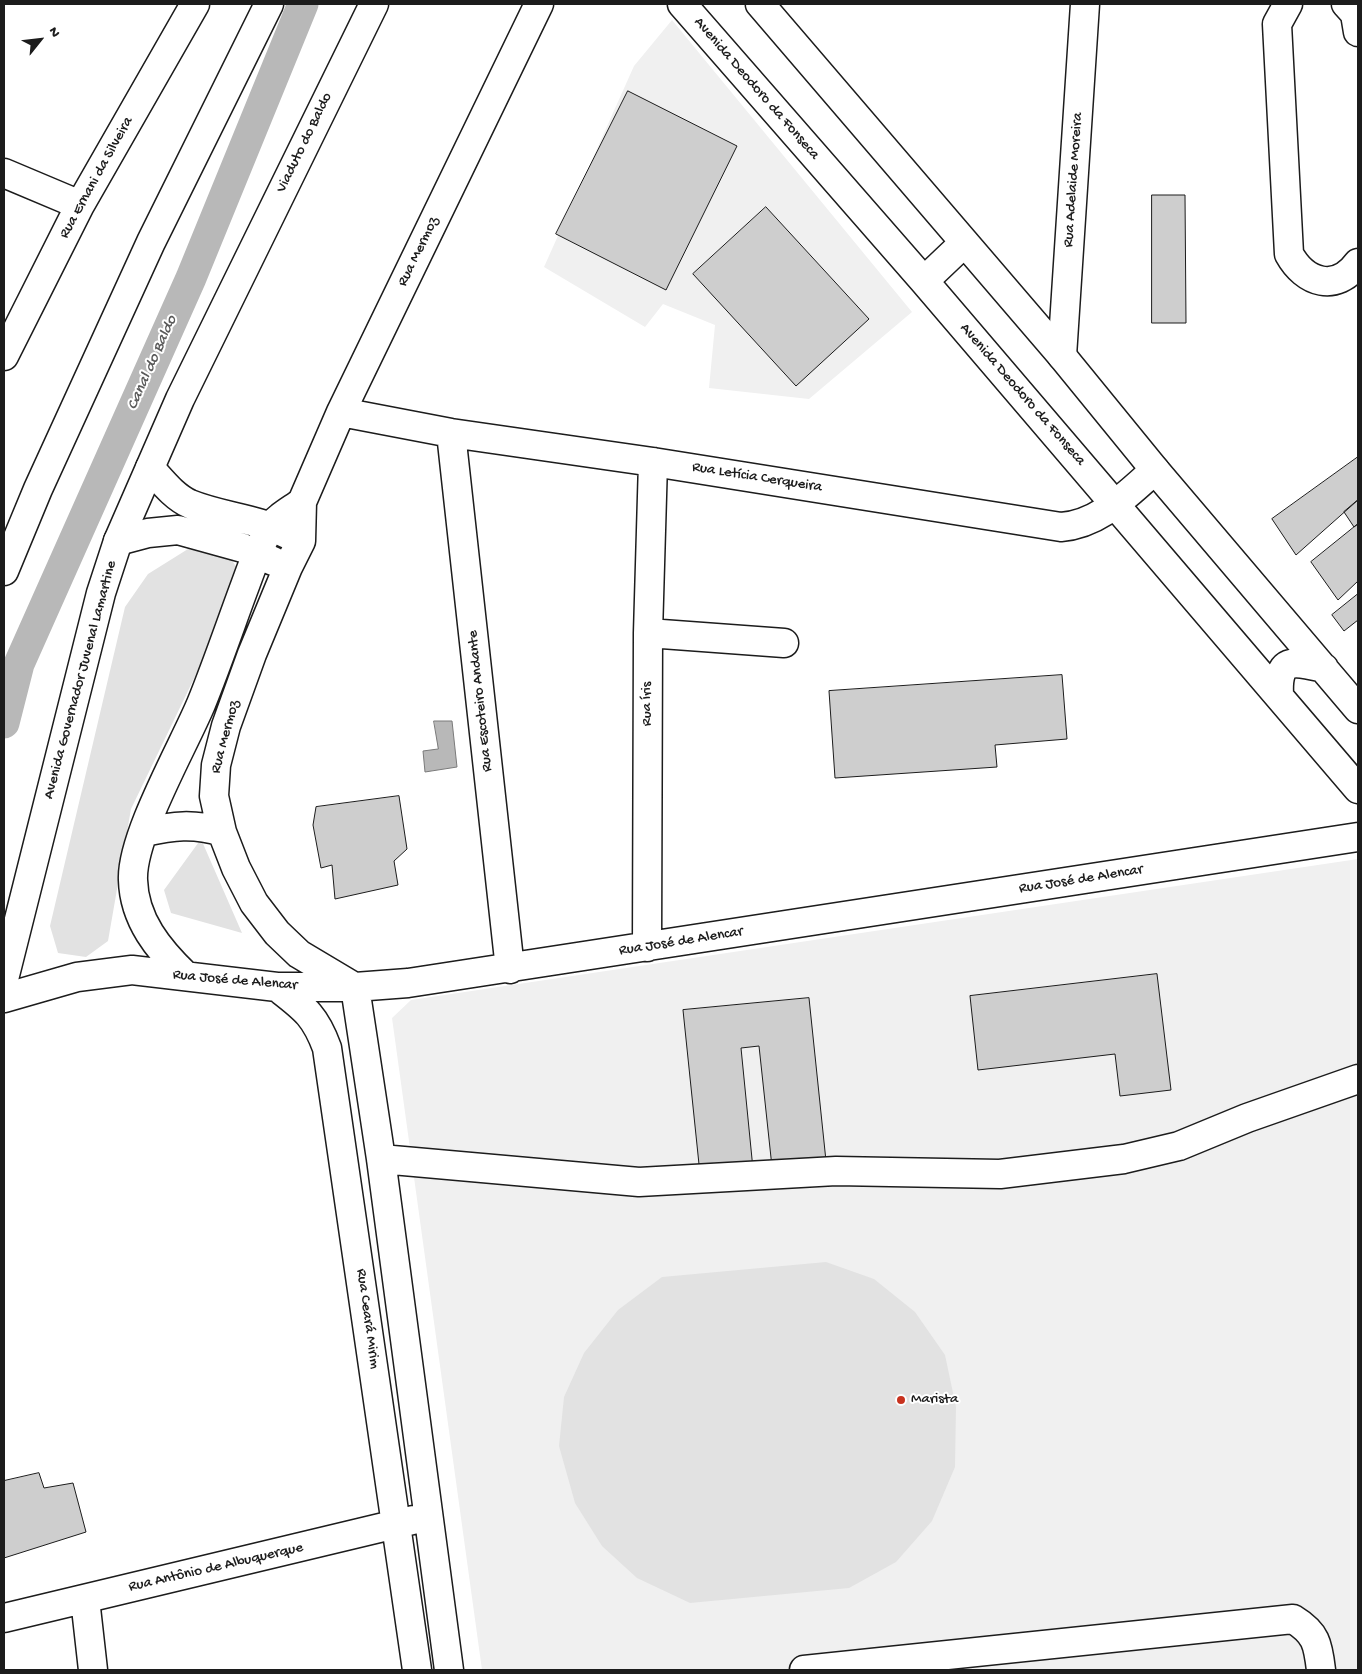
<!DOCTYPE html>
<html>
<head>
<meta charset="utf-8">
<style>
	body { margin:0 }
	#map { position:relative; width:1362px; height:1674px; overflow:hidden; background:#fff; font-family:"Gochi Hand",sans-serif }
	canvas { display:block }
	.frame { position:absolute; inset:0; border:5px solid #1c1c1c; pointer-events:none }
	.north { position:absolute; left:15px; top:15px; width:50px; height:50px; -webkit-text-stroke:4px #fff; paint-order:stroke; rotate:61deg; font-size:14px; font-weight:700; line-height:20px; text-align:center; color:#1c1c1c }
	.north::after { content:''; display:block; margin:auto; width:18px; height:22px; background:#1c1c1c; clip-path:polygon(50% 0,100% 100%,50% 72%,0 100%) }
</style>
</head>
<body>
<div id="map">
<canvas width="1362" height="1674"></canvas>
<div class="frame"></div>
<div class="north">N</div>
</div>
<script>
const ctx = document.querySelector('canvas').getContext('2d');
ctx.lineJoin = 'round';
function fill(path, color) {
  ctx.fillStyle = color;
  ctx.fill(path, 'evenodd');
}
function strokePath(path, color, width, dash) {
  ctx.strokeStyle = color;
  ctx.lineWidth = width;
  ctx.lineCap = dash ? 'butt' : 'round';
  ctx.setLineDash(dash || []);
  ctx.stroke(path);
}
function drawText(font, color, halo, rows, align = 'center') {
  ctx.font = font + ' "Gochi Hand",sans-serif';
  ctx.lineWidth = 4;
  ctx.setLineDash([]);
  ctx.textBaseline = 'middle';
  ctx.strokeStyle = halo;
  ctx.fillStyle = color;
  for (const [text, x, y, turn = 0] of rows) {
    ctx.save();
    ctx.translate(x, y);
    ctx.rotate((+turn || 0) * Math.PI / 180);
    ctx.textAlign = isNaN(turn) ? turn : align;
    if (halo) ctx.strokeText(text, 0, 0);
    ctx.fillText(text, 0, 0);
    ctx.restore();
  }
}
const built = new Path2D(`
	M672 20 912 312 809 399 709 388 715 325 663 304 645 327 544 267 634 66Z
	M1358 859V1670H482L392 1018 411 1000Z`);
const green = new Path2D(`
	M188 549 227 553 243 577 131 809 108 941 86 957 58 953 50 926 125 607 148 574Z
	M201 839 242 933 171 913 164 890Z
	M826 1262 874 1279 915 1312 945 1355 956 1407 955 1467 932 1521 896 1562 849 1588 690 1603 637 1578 602 1546 575 1503 559 1446 564 1397 584 1353 618 1310 662 1277Z`);
const water = new Path2D(`
	M434 721H452L457 767 425 772 423 751 438 749Z`);
const canal = new Path2D(`
	M4 723 19 664 191 278 303 4`);
const building = new Path2D(`
	M628 91 737 146 666 290 556 234Z
	M1152 195H1185L1186 323H1152Z
	M766 207 869 319 796 386 693 274Z
	M1358 457V500L1296 555 1272 519Z
	M1358 500V524L1354 527 1344 512Z
	M1358 524V581L1338 600 1311 562Z
	M1358 594V620L1344 631 1332 615Z
	M1062 675 1067 739 995 745 997 767 835 778 829 691Z
	M399 796 407 849 394 861 398 885 335 899 332 865 321 868 313 825 316 807Z
	M1157 974 1171 1090 1120 1096 1115 1054 978 1070 970 996Z
	M809 998 826 1161 772 1167 759 1046 741 1048 753 1169 700 1174 683 1010Z
	M39 1473 44 1488 73 1483 86 1532 4 1558V1481Z`);
const minor = new Path2D(`
	M1288 4 1277 24 1289 254C1305 283 1336 293 1358 263
	M1346 4 1355 14 1358 32
	M4 173 80 205
	M4 356 80 205 195 4
	M1062 356 1085 4
	M341 412 451 433 653 462 1061 527C1100 524 1127 494 1155 470
	M451 433 510 969
	M150 468C162 481 174 497 190 504 222 517 256 518 287 534
	M118 541 148 533 178 530 243 548 273 561
	M648 633 784 643
	M144 832C173 826 193 823 222 832
	M647 947 648 633 653 462
	M186 976C159 950 134 920 133 880 131 837 183 747 201 704 216 667 229 629 243 591 251 570 258 547 270 528 276 518 293 509 302 502
	M351 985 299 954 277 933 254 903 236 868 222 832 214 796 216 765 226 726 252 654 288 567 301 541 302 502 341 412 539 4
	M277 987C304 1008 315 1015 327 1048L417 1670
	M355 987 381 1159 449 1670
	M4 998 77 977 132 970 277 987H355L408 983 1358 837
	M381 1159 639 1182 836 1171 1000 1174 1124 1159 1179 1146 1247 1118 1358 1079
	M85 1599 93 1670
	M4 1618 413 1520
	M804 1670 1293 1619C1316 1633 1318 1644 1321 1670`);
const major = new Path2D(`
	M682 4 924 281 1358 789
	M760 4 1062 356 1155 470 1358 709
	M924 281 964 243
	M4 571 38 489 151 242 269 4
	M1279 695C1277 656 1294 661 1324 668
	M4 979 101 593 118 541 180 399 374 4`);
const markers = [
	[901,1400,5,"#c8321e"]
];
const streetNames = [
	["Avenida Deodoro da Fonseca",756,89,49],
	["Viaduto do Baldo",305,143,-64],
	["Rua Ernani da Silveira",97,178,-61],
	["Rua Adelaide Moreira",1074,180,-86],
	["Rua Mermoz",419,252,-64],
	["Avenida Deodoro da Fonseca",1022,395,49],
	["Rua Letícia Cerqueira",757,478,9],
	["Avenida Governador Juvenal Lamartine",81,680,-75],
	["Rua Escoteiro Andante",481,701,-96],
	["Rua Íris",648,704,-90],
	["Rua Mermoz",226,737,-75],
	["Rua José de Alencar",1081,880,-9],
	["Rua José de Alencar",681,942,-9],
	["Rua José de Alencar",235,981,5],
	["Rua Ceará Mirim",367,1319,82],
	["Rua Antônio de Albuquerque",216,1568,-13]
];
const poiNames = [
	["Marista",911,1400]
];
const waterNames = [
	["Canal do Baldo",153,363,-66]
];
fill(built, '#f0f0f0');
fill(green, '#e2e2e2');
fill(water, '#b8b8b8');
strokePath(water, '#7a7a7a', 1);
strokePath(canal, '#b8b8b8', 31);
fill(building, '#cecece');
strokePath(building, '#1c1c1c', 1);
strokePath(minor, '#1c1c1c', 31);
strokePath(major, '#1c1c1c', 31);
strokePath(minor, '#fff', 28);
strokePath(major, '#fff', 28);
for (const [x, y, r, color] of markers) {
  const dot = new Path2D();
  dot.arc(x, y, r, 0, 2 * Math.PI);
  ctx.fillStyle = color;
  ctx.fill(dot);
  strokePath(dot, '#fff', 2);
}
drawText('15px', '#1c1c1c', '#fff', streetNames);
drawText('15px', '#1c1c1c', '#fff', poiNames, 'left');
drawText('italic 16px', '#5a5a5a', '#fff', waterNames);
</script>
</body>
</html>
